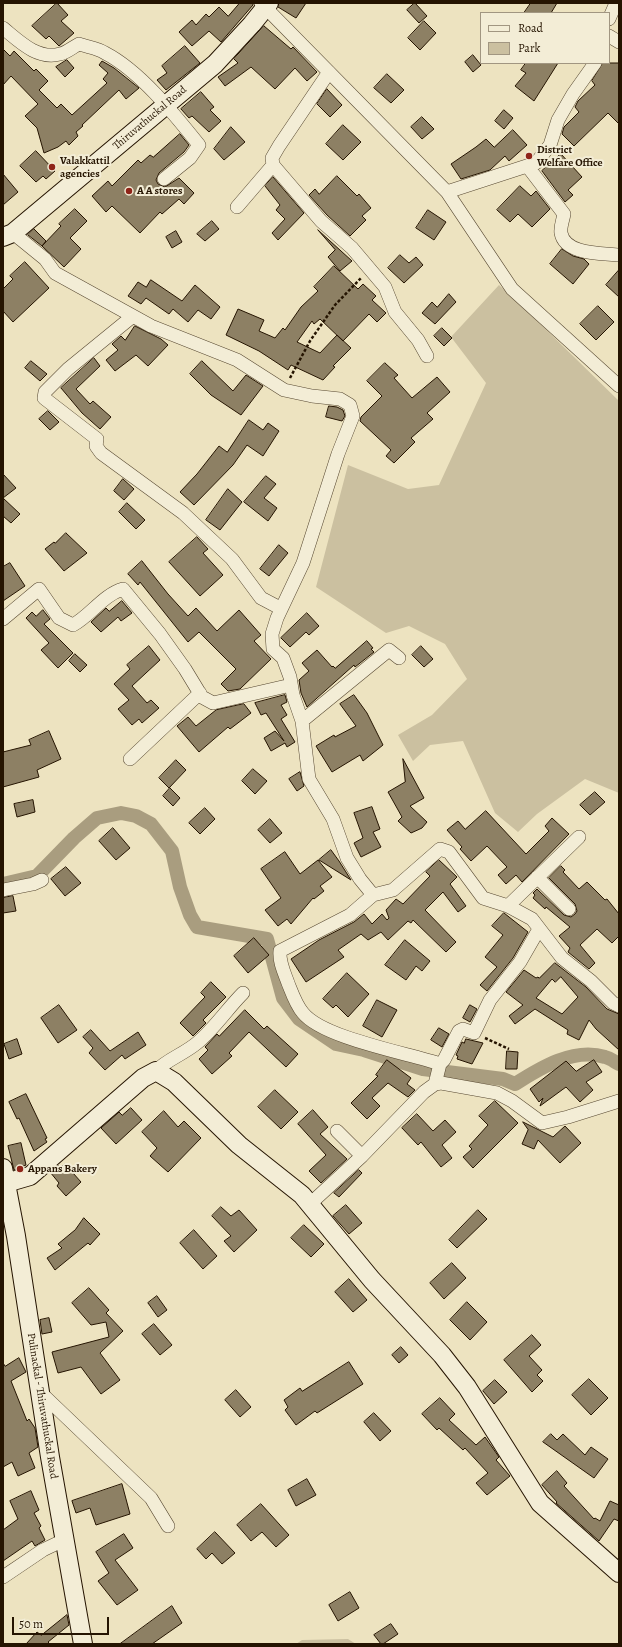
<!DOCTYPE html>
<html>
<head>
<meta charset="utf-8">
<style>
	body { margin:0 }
	#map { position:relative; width:622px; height:1647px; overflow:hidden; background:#ede3c0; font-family:Alegreya,serif }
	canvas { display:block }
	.frame { position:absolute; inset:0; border:4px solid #251401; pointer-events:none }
	.legend { position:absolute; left:480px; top:12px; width:130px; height:52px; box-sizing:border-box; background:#f3edd6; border:1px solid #a19681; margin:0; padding:5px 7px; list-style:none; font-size:12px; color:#251401 }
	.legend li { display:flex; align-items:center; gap:8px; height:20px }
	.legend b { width:20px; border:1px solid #a19681 }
	.scale { position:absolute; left:12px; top:1617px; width:97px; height:18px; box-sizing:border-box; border:2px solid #251401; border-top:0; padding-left:5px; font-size:12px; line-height:14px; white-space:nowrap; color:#251401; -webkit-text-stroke:3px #f3edd6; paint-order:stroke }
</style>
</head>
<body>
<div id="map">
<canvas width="622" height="1647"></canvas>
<div class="frame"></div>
<ul class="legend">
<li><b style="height:5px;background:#f3edd6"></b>Road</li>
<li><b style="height:11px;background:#cbc0a0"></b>Park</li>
</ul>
<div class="scale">50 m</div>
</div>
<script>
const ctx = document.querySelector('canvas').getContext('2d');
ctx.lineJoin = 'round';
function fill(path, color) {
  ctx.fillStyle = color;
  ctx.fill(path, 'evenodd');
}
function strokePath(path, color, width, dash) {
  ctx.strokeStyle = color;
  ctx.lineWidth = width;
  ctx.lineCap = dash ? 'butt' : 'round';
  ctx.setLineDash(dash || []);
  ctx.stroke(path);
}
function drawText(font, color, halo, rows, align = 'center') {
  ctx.font = font + ' Alegreya,serif';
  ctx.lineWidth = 4;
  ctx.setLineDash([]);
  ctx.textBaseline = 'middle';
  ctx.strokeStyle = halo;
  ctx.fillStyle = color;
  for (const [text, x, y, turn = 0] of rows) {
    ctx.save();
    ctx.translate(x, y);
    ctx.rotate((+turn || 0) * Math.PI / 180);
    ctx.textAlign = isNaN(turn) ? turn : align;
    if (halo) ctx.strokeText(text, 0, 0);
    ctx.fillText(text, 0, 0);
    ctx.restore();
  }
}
const green = new Path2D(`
	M499 285 526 310 619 401V793L585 779 537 814 518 832 495 813 463 741 430 745 413 761 398 735 432 715 467 679 445 644 409 626 386 633 316 587 348 465 408 489 439 485 486 383 451 337Z
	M348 1639 356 1644H296L302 1640Z`);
const canal = new Path2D(`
	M3 884 37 876 74 838 97 818 121 813 136 816 151 824 172 851 180 887 190 915 197 927 267 939 283 998 299 1019 336 1044 364 1050 423 1069 503 1079 515 1084C540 1068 574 1047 605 1057 610 1058 615 1062 619 1064`);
const building = new Path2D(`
	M57 3 68 15 61 21 74 33 59 46 49 36 46 39 32 26Z
	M240 3H253V5L221 42 209 31 192 46 179 32 192 20 196 25 206 14 209 17 219 7 228 16Z
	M279 3H306L296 18 278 7Z
	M415 3 427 16 419 23 407 10Z
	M531 3H557L551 13H524Z
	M424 21 436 33 420 50 408 38Z
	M264 26 291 49 293 47 317 72 307 81 295 68 275 89 251 67 225 86 218 77 238 63 234 59Z
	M185 46 200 63 166 90 157 80 167 73 162 66Z
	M3 49 10 56 14 51 34 71 36 69 48 81 39 90 57 108 61 104 72 115 107 83 103 79 108 73 99 65 102 61 114 68 139 88 126 99 119 90 82 125 83 126 76 132 78 136 69 145 66 141 58 147 44 153 37 128 25 116 38 104 11 76 3 85Z
	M473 55 481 65 473 72 465 62Z
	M67 60 74 68 65 77 56 67Z
	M526 63H558L534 101 515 86 526 73 521 70Z
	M603 63H619V124L608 113 574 146 562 134 564 127 579 112 575 107 578 101 595 85 592 81Z
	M387 74 404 90 391 103 374 88Z
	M327 89 342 105 330 117 317 104Z
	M201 92 214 107 210 110 221 121 209 132 192 116 189 118 181 109Z
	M504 110 513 118 504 129 495 121Z
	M422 117 434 129 422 139 411 127Z
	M343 125 361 142 343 160 326 144Z
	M231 127 245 142 224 160 214 149Z
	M513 130 527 145 509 161 505 156 490 170 461 179 451 164 476 147 486 139 494 147Z
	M180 134 189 145 184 152 159 173 156 180 158 184 165 187 179 178 194 193 184 204 179 199 162 214 160 212 140 233 112 206 106 212 92 196 108 181 112 186 138 160 141 163 150 155 153 157Z
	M36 151 55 171 46 179 43 176 36 182 20 166Z
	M561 154 582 177 568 190 573 195 565 202 542 171Z
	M3 174 18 192 3 205Z
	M337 176 357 196 359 194 371 208 362 216 366 220 350 236 327 215 309 195 315 189 319 194Z
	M273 177 304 213 278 240 272 233 285 219 276 210 280 205 265 186Z
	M520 186 531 196 536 191 550 209 532 227 518 214 510 222 497 210Z
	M75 209 87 221 70 238 81 249 64 267 42 246 61 226 59 224Z
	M428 210 446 222 434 240 416 228Z
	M212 221 219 229 205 241 197 234Z
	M34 229 46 241 42 246 28 235Z
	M318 230 352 261 340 271 328 257 335 250Z
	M176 231 182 242 172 248 166 237Z
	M562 249 573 256 584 259 589 264 573 284 550 264Z
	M400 255 409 263 416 257 423 265 404 283 388 268Z
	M25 262 49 288 13 322 3 311V289L13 279 10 276Z
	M334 266 358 289 363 284 376 296 372 300 386 313 377 322 369 314 343 341 320 319 314 324 312 321 297 342 320 353 337 335 351 348 333 366 335 367 323 380 291 365 288 370 259 351 226 335 238 309 264 320 259 331 275 338 283 328 285 330 301 307 318 291 314 287Z
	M619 270V297L606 285Z
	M151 280 182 301 195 285 220 307 211 319 198 310 188 322 173 309 169 314 146 298 141 304 128 296 138 282 146 287Z
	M449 294 456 302 435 324 422 313 432 302 437 307Z
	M598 306 614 322 596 340 580 324Z
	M135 326 161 339 168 345 148 366 136 355 115 371 106 360 118 350 112 344 121 336 125 340Z
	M442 328 452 338 444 346 434 336Z
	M94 358 100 366 76 389 90 404 93 401 111 417 100 429 82 413 61 388Z
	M31 361 47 374 40 381 25 368Z
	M202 361 233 391 246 375 263 386 241 415 211 395 190 374Z
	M385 363 398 375 394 378 412 398 437 377 450 392 427 413 433 419 411 438 415 442 394 463 386 456 391 450 360 421 361 417 382 396 367 381Z
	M329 406 337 407 343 410 345 416 342 421 326 417Z
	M48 411 59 422 50 430 39 419Z
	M249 420 263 430 268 423 279 431 263 456 247 445 233 465 194 505 180 492 197 474 219 446 227 452Z
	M3 474 16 488 3 498 20 514 11 523 3 516Z
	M266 476 276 484 264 498 277 508 268 521 244 502Z
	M123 479 134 489 124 500 114 491Z
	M228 489 242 502 220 530 206 520Z
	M127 503 145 520 136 529 119 512Z
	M66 533 87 553 64 571 45 549 54 542 55 543Z
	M197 537 208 549 203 553 223 575 200 596 169 562Z
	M279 545 288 553 269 576 260 569Z
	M142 561 168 594 188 616 196 608 217 631 239 610 261 635 254 641 271 659 240 689 228 691 221 684 236 669 199 632 188 642 140 582 138 585 128 574Z
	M10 563 25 586 3 601V567Z
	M122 601 132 613 121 621 118 617 101 632 91 622 106 608 109 611Z
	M43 610 50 619 44 624 73 653 58 668 41 650 49 643 26 618 32 612 36 616Z
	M307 613 319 626 309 635 306 632 290 647 281 638Z
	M367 641 373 648 371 649 374 652 355 667 354 665 307 707 301 693 299 680 309 671 302 663 317 650 332 667 333 666 335 668Z
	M149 646 160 660 132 686 147 703 151 700 159 708 142 723 139 719 132 725 118 709 129 700 114 684 130 669 127 665Z
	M421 646 433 659 424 667 412 655Z
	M75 654 87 665 80 672 69 661Z
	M285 695 287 702 281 705 287 715 281 719 295 742 287 747 285 743 271 751 264 738 275 731 284 741 266 713 261 715 255 703Z
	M354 695 367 713 383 745 363 761 360 755 332 772 316 746 334 735 335 737 356 726 340 704Z
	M244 704 251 713 230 729 228 727 199 752 177 726 188 717 196 726 216 710Z
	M49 731 61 759 37 770 39 777 3 787V752L31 745 29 740Z
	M403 759 424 798 410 806 427 822 422 828 411 833 398 821 402 817 388 792 405 782Z
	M176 760 186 770 169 788 159 778Z
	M253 769 267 781 255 794 242 781Z
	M300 772 304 786 297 791 289 779Z
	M170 788 180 798 173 806 163 796Z
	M595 792 605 802 590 815 580 805Z
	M33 800 35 812 17 817 14 804Z
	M372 807 380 829 373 832 381 847 361 857 354 843 363 838 354 813Z
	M205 808 215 819 200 834 189 823Z
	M486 811 526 854 549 831 545 826 552 818 569 834 522 882 516 875 506 884 498 875 507 867 487 846 471 861 460 849 462 847 447 830 458 821 465 829Z
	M270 819 282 833 270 843 258 830Z
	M113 828 130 848 116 860 99 841Z
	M331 850 339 861 351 880 319 860Z
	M285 852 300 874 318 860 332 877 320 886 324 891 314 899 313 898 291 924 287 919 278 926 265 910 281 898 261 869Z
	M439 860 457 877 450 884 466 906 458 912 443 892 425 910 456 942 446 952 413 920 411 923 408 921 388 940 381 932 368 940 361 934 338 950 344 957 306 982 291 959 319 940 354 922 364 914 372 924 382 914 387 920 389 918 386 910 396 899 403 904 430 876 426 872Z
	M561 866 565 870 563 872 579 889 587 882 605 900 607 899 619 914V936L612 943 597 929 580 945 595 963 589 969 568 952 570 948 559 936 570 927 546 907 545 909 533 898 535 895 533 893 537 889 564 915 571 917 575 914 577 911 575 904 549 878Z
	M66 867 81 883 65 896 51 879Z
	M13 896 16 911 3 913V898Z
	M504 913 528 932 513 958 487 991 480 985 497 967 485 957 503 935 492 926Z
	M254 938 269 955 248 973 234 956Z
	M405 940 430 961 422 971 416 966 406 980 385 965Z
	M555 963 586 987 607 1009 619 1014V1050L596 1029 589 1020 579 1040 567 1034 568 1030 535 1009 515 1024 509 1016 523 1005 506 992 524 970 536 978 538 977 539 978ZM561 977 578 997 562 1014 536 998 552 979 555 982Z
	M347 973 369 994 348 1017 336 1005 333 1008 323 999Z
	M211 982 226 997 203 1020 206 1023 193 1036 180 1023 205 997 201 993Z
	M377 1000 397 1010 382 1037 363 1026Z
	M59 1005 77 1030 58 1043 41 1018Z
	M470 1005 477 1009 470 1022 463 1018Z
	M245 1010 264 1029 267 1026 298 1054 286 1067 249 1032 229 1053 232 1056 212 1074 199 1059 208 1050 205 1047 217 1034 219 1036Z
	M439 1028 449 1034 442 1047 431 1040Z
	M91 1030 110 1051 138 1032 146 1045 125 1059 122 1055 105 1070 89 1053 93 1048 83 1037Z
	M17 1039 22 1054 9 1059 4 1044Z
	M466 1039 483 1043 472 1064 457 1059 458 1056 456 1055 462 1042 464 1043Z
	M507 1051 518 1052 517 1069H506Z
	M387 1060 411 1078 407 1084 415 1090 408 1097 388 1083 372 1098 380 1106 367 1119 351 1103 378 1076 376 1075Z
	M594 1060 602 1072 586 1082 593 1090 580 1102 566 1087 540 1106 543 1098 539 1102 530 1089 566 1061 576 1071Z
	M275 1090 298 1112 281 1129 258 1107Z
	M26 1094 47 1138 45 1139 47 1142 34 1151 19 1118 17 1119 9 1102Z
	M495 1101 518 1123 473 1168 463 1157 472 1149 469 1146 488 1125 479 1116Z
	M131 1108 142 1120 116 1144 101 1128 119 1112 122 1115Z
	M313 1110 328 1127 320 1134 347 1159 321 1183 309 1171 326 1155 298 1124Z
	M164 1111 178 1127 184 1121 201 1138 168 1172 150 1156 157 1148 142 1132Z
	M417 1114 433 1131 445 1120 456 1132 442 1145 452 1158 441 1167 421 1142 418 1145 402 1128Z
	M523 1122 553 1137 565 1126 581 1143 560 1163 538 1140 534 1149 522 1144 528 1130Z
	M21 1143 26 1165 14 1170 8 1146Z
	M65 1164 81 1182 66 1196 57 1186 59 1183 50 1172 58 1165 60 1167Z
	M359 1170 362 1173 339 1197 334 1193Z
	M346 1205 362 1223 349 1234 333 1216Z
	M221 1207 231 1216 239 1210 257 1230 234 1252 224 1241 231 1236 212 1216Z
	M478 1210 487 1219 457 1248 449 1240Z
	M84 1218 100 1234 90 1245 88 1243 55 1270 47 1258 62 1248 58 1244 75 1230Z
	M304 1225 324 1244 311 1257 291 1238Z
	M194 1230 217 1256 203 1269 180 1243Z
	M452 1263 466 1278 444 1299 430 1283Z
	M349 1279 367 1300 353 1312 335 1292Z
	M89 1288 109 1310 106 1313 123 1331 100 1353 120 1380 101 1394 81 1367 58 1373 52 1352 109 1337 106 1322 91 1325 72 1303Z
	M157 1296 167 1310 158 1317 148 1303Z
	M467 1302 487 1322 470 1340 450 1320Z
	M49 1318 52 1332 42 1334 40 1320Z
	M154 1324 172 1345 160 1355 142 1334Z
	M532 1335 541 1345 529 1356 542 1370 537 1375 543 1381 532 1392 504 1360Z
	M401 1347 408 1355 399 1363 392 1355Z
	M19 1358 26 1372 11 1381 27 1421 29 1419 35 1428 38 1447 29 1453 35 1468 18 1476 12 1462 3 1467V1363L5 1366Z
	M349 1362 363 1384 317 1413 315 1411 296 1425 285 1410 288 1407 284 1400 300 1388 302 1391Z
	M589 1379 608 1398 591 1415 572 1395Z
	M495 1380 507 1392 494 1404 483 1391Z
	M236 1390 251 1407 240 1417 225 1400Z
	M440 1398 455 1414 449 1420 476 1445 485 1437 499 1457 496 1460 510 1476 487 1495 476 1483 488 1473 465 1448 463 1450 439 1428 437 1430 422 1414Z
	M374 1413 391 1431 380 1441 364 1422Z
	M551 1434 557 1440 563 1434 585 1455 591 1447 608 1459 594 1478 543 1442Z
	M557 1471 567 1483 564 1486 594 1519 595 1518 600 1521 610 1501 619 1505V1521L614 1519 599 1541 556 1503 557 1502 542 1485Z
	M307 1479 316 1495 296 1506 288 1490Z
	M122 1484 130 1514 96 1525 90 1508 76 1513 72 1501Z
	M31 1491 39 1510 34 1513 41 1526 39 1528 45 1540 35 1546 32 1541 3 1561V1530L18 1519 10 1501Z
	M261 1504 289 1535 276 1547 262 1532 251 1541 237 1525Z
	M215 1532 235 1553 222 1564 212 1553 206 1559 197 1549Z
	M124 1534 133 1548 115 1560 138 1590 117 1605 98 1581 109 1573 96 1552Z
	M350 1592 359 1608 338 1621 329 1605Z
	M172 1606 182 1623 152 1644H120Z
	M67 1615 69 1625 48 1642 50 1644H26L37 1632 41 1635Z
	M391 1624 398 1634 383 1644H381L374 1635Z`);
const path = new Path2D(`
	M290 378 310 341 335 305 362 277
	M485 1038 509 1049`);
const street = new Path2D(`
	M261 3 447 192 536 163 550 145 558 120 573 94 595 63
	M609 19 616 3
	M3 28C19 41 37 60 60 54 66 53 73 47 79 44 87 47 98 48 105 53 140 71 175 115 199 145L190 158 164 179
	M609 36 619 42
	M329 72 279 146 272 158 273 165 321 221 352 248 385 287 395 312 418 340 427 356
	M528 167 564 214C563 220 560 227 561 233 565 255 602 253 619 255
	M447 192 512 289 619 386
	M237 207 273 165
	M13 233 45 259 55 273 151 326 237 360 284 390 312 396 340 399 350 405 353 416 338 454 303 563 277 618 272 634 273 649 283 658 290 677 293 695 302 721 309 779 333 819 347 858 360 879 373 895 393 890 440 849 449 852 483 898 508 906 532 919 562 958 591 981 613 1003 619 1006
	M133 316 68 369 45 392 44 398 97 439 96 446 101 453 183 513 232 559 261 598 280 608
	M3 619 39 589 59 618 73 625C91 615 103 595 123 589L160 634 185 669 202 697 213 703 291 685
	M302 721 389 650 399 658
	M130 759 200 693
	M537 877 569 909
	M3 890 33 884 42 880
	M373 895 350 915 280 951C279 962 284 972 288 983 292 993 296 1005 303 1013 323 1038 407 1053 440 1064L435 1084
	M508 906 579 837
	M440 1064 444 1060 459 1031 463 1029 474 1033 476 1029 490 1000 520 962 539 929
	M156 1071C166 1060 184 1054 197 1043 213 1030 228 1008 243 993
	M337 1131 362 1156
	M310 1204 362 1156 424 1092 435 1084 441 1083 497 1093 512 1101 542 1123 568 1117 619 1101
	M40 1392 151 1498 168 1526
	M3 1577 43 1550 64 1540`);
const secondary = new Path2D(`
	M3 237 13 233 215 64 252 24 269 3
	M3 1168 16 1236 50 1457 83 1644
	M6 1183 30 1176 143 1078 156 1071 174 1082 239 1145 302 1195 372 1280 442 1355 467 1387 540 1503 619 1573`);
const markers = [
	[529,156,4,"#8f2418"],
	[52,167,4,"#8f2418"],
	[129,191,4,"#8f2418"],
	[20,1169,4,"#8f2418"]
];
const streetNames = [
	["Thiruvathuckal Road",150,118,-40],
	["Pulinackal - Thiruvathuckal Road",42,1406,81]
];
const poiNames = [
	["District",537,150],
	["Welfare Office",537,163],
	["Valakkattil",60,161],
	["agencies",60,174],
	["A A stores",137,191],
	["Appans Bakery",28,1169]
];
fill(green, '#cbc0a0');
strokePath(canal, '#a99d7f', 14);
fill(building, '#8d8064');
strokePath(building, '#251401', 1);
strokePath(street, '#574831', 14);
strokePath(secondary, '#251401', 20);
strokePath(path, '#251401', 2.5, [3, 2]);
strokePath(street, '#f3edd6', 13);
strokePath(secondary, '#f3edd6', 18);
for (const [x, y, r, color] of markers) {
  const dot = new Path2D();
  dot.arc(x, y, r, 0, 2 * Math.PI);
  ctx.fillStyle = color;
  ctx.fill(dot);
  strokePath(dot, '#f3edd6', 1.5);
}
drawText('11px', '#251401', '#f3edd6', streetNames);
drawText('bold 11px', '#251401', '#f3edd6', poiNames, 'left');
</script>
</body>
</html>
